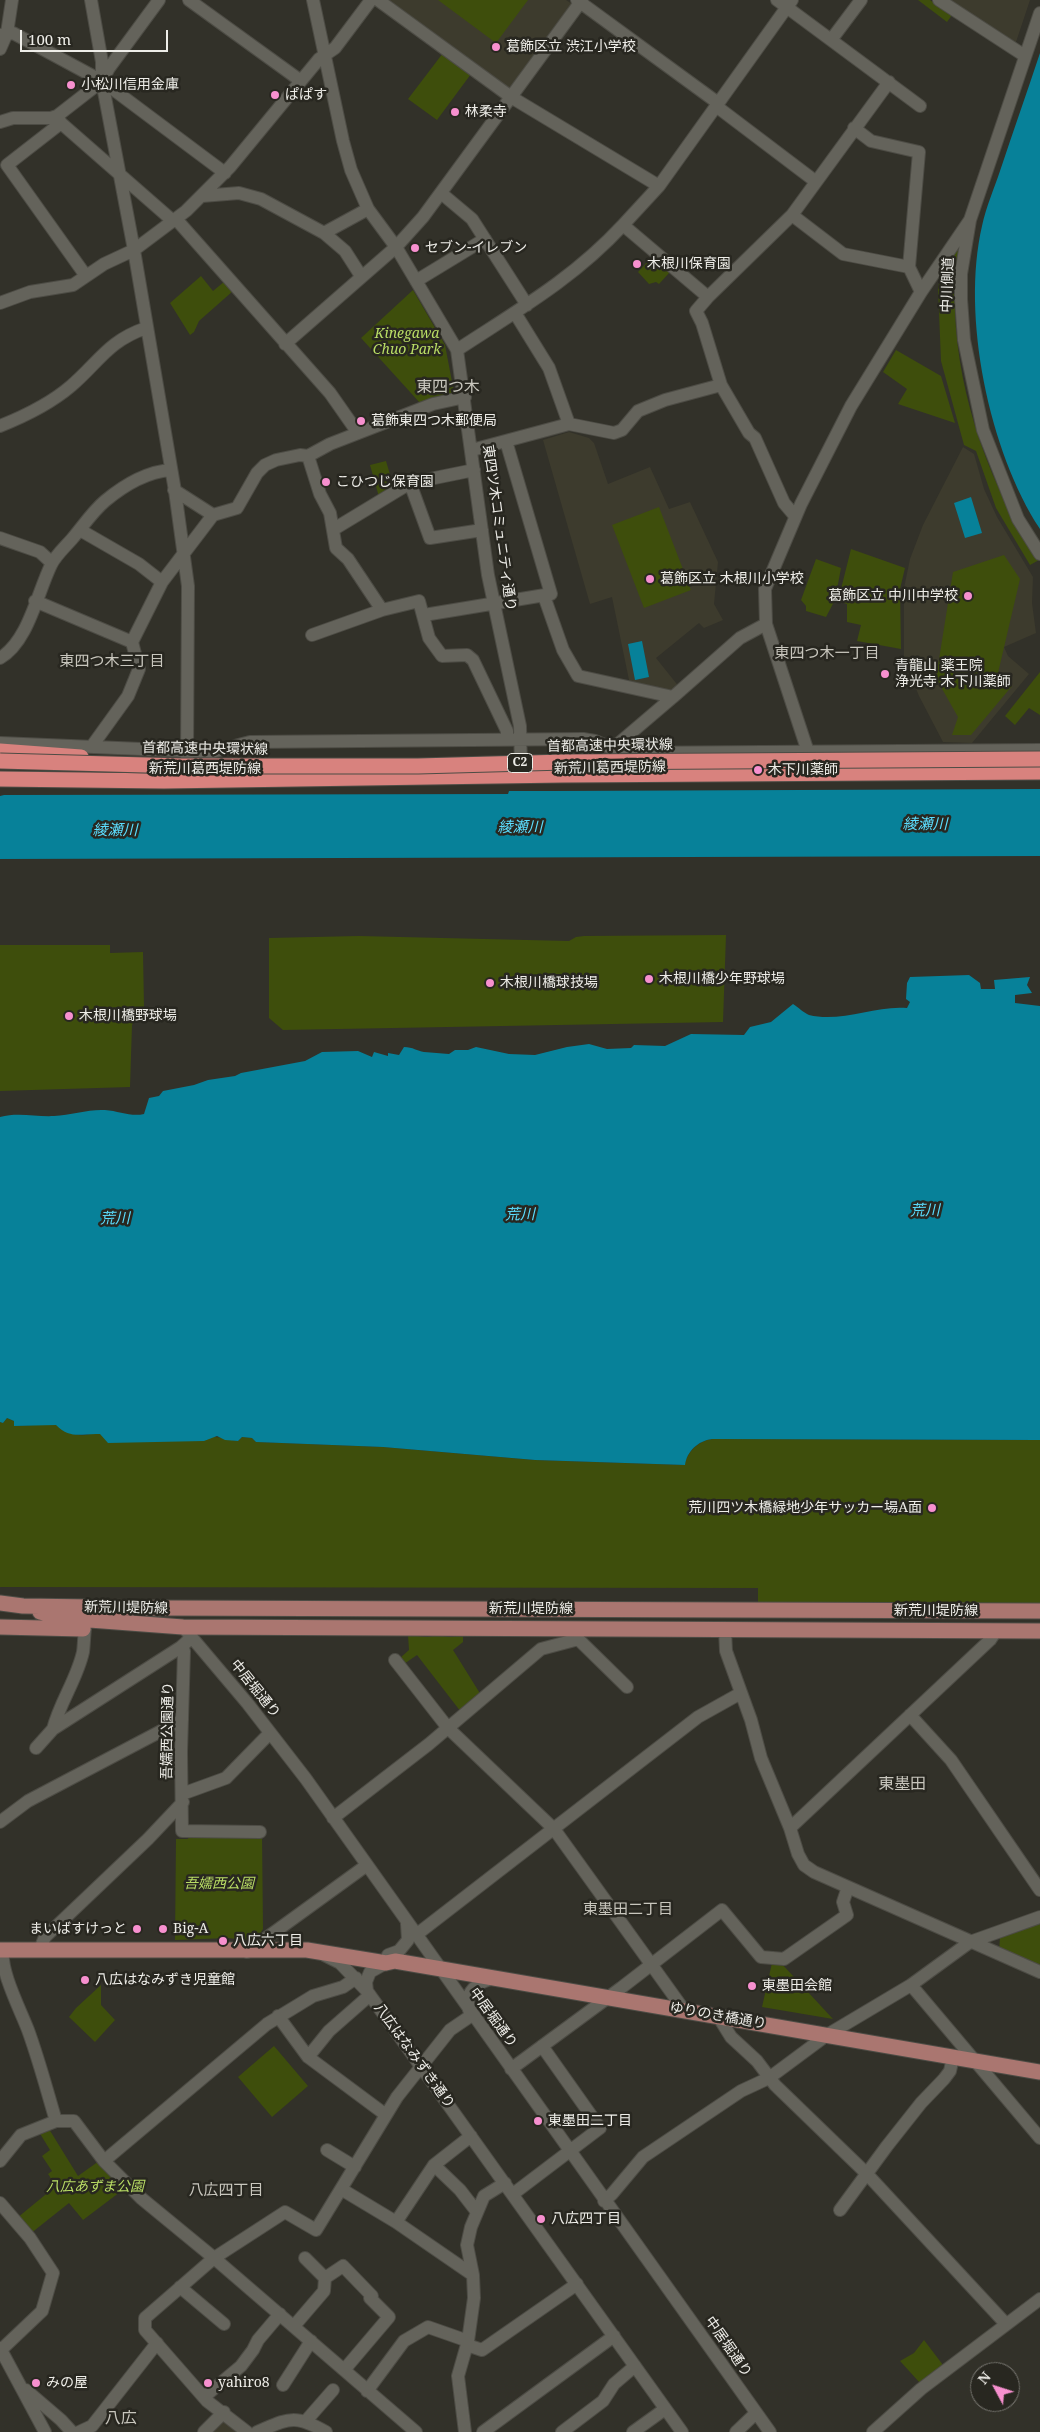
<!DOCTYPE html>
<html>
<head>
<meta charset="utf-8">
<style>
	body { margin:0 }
	#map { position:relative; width:1040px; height:2432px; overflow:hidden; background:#323129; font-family:"Noto Serif",serif }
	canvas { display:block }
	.north { position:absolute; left:970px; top:2362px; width:50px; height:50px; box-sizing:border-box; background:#282720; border:1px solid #777670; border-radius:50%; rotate:310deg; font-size:14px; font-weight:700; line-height:20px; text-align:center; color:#eeede8 }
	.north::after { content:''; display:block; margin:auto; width:18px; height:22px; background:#f790cf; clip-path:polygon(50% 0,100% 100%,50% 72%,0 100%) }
	.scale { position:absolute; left:20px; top:30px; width:148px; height:22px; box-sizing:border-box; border:2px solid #eeede8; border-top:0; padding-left:6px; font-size:15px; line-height:18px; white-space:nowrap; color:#eeede8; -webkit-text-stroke:4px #282720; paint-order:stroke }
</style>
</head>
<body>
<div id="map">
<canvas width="1040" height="2432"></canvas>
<div class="north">N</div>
<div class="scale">100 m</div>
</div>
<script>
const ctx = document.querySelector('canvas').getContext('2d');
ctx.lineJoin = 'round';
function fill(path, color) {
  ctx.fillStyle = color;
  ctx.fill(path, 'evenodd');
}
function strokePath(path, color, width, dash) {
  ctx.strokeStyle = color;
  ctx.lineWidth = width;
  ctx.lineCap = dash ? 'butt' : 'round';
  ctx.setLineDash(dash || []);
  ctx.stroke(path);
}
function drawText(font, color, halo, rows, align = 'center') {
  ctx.font = font + ' "Noto Serif","Noto Sans JP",serif';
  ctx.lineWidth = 5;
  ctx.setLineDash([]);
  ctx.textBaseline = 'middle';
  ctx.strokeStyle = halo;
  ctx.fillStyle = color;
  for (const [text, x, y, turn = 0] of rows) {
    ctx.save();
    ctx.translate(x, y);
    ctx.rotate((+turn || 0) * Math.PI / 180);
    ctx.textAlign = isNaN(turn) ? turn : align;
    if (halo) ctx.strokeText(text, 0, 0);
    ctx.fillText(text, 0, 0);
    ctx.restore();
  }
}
const built = new Path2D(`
	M388 0H566L572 4 510 90Z
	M948 0H1030L1015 45Z
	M569 432 589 438 594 443 608 484 650 467 669 509 690 502 718 562 714 604 723 620 704 628 699 623 656 658 680 688 672 695 630 685 612 597 590 604 543 440Z
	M963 447 974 454 984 489 997 517 1033 577 1032 603 1036 633 1004 647 1008 656 1029 674 972 743 943 742 919 696 904 659V588L910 559 923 525Z
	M225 2417 241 2432H209Z`);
const green = new Path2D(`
	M438 0H528L496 43Z
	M918 0H930L952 15 947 22Z
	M443 53 471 74 437 120 408 99Z
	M960 239C957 263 954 287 955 311 958 398 991 489 1039 560L1030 565 996 508 976 451 964 445 941 361 938 288 942 272Z
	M649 260 657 267 660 263 670 272 659 284 656 282 649 284 638 272Z
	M201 276 213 291 225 281 233 291 199 321 194 332 190 335 170 303Z
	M413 290 445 345 454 392 420 403 361 338Z
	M896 350 941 376 955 423 898 404 907 389 883 372Z
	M386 461 394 488 379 497 370 465Z
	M659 507 691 590 644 608 612 525Z
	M851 549 905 568 900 589 901 649 857 641 861 625 847 622V604L838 601Z
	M1004 555 1020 579 998 673 1012 686 971 735H952L958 717 936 678 953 572Z
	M816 559 841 568 835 600 826 617 806 611V606L801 600Z
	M1040 672V715L1029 708 1015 725 1005 716Z
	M726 935 723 1022 283 1030 269 1018V938L359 936 569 941 576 937 584 936Z
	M0 945H110V953L143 952 144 1007 132 1025 130 1087 0 1091Z
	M7 1418 14 1421V1426L56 1424C66 1434 81 1438 94 1433L207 1438C219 1435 226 1440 238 1441L242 1437 252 1438 256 1442 383 1447 535 1460 684 1465C688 1451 698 1441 712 1439L1040 1440V1607L758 1605V1588L0 1587V1422L3 1423Z
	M408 1635 427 1637 438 1635 449 1637 463 1635V1642L453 1650 481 1695 461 1712 417 1655 404 1664 400 1658 409 1650Z
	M189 1832 262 1833 263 1929 255 1941 228 1938 175 1940 176 1839H188Z
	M1040 1923V1969L999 1952 1000 1937Z
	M772 1963H781L833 2019 762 2007Z
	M101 1985V2005L115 2020 95 2042 69 2017 76 2008Z
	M274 2046 308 2086 272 2117 238 2077Z
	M49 2129 78 2176 99 2161 124 2189 83 2220 69 2203 30 2234 17 2218 56 2186 48 2174 52 2171 42 2156 50 2150 39 2132Z
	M924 2340 943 2365 920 2383 900 2361 914 2353Z`);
const water = new Path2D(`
	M1040 53V529C989 451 961 316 982 226 986 207 994 189 1000 171 1013 132 1027 92 1040 53Z
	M971 497 982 533 965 538 954 503Z
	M642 641 649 677 635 680 628 644Z
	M1040 789V856L0 859V796L4 795 508 794 509 791H553Z
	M969 975 980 983 981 989H995L994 980 1030 977 1027 985 1032 993 1015 995V1003L1040 1006V1440L712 1439C698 1441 687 1451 685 1465L535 1460 383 1447 256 1442 252 1438 242 1437 238 1441 225 1440 217 1436 204 1441 108 1443 100 1434C82 1433 71 1440 56 1425L14 1426V1421L7 1418 3 1423 0 1422V1117C18 1112 36 1117 54 1116 71 1115 89 1109 105 1110 119 1111 131 1117 144 1114L149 1098 159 1096 163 1091 194 1085 208 1080 235 1076 241 1073 305 1061 322 1052 358 1051 372 1057 374 1052 388 1056V1053L399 1055 404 1047C413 1047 417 1051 424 1052 433 1053 440 1053 449 1054L455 1050H468L476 1047 509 1054 535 1055 567 1047 589 1044 607 1049 631 1048 634 1045 665 1046 691 1034 744 1035 750 1027 771 1022 793 1004C798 1007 804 1013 809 1015 841 1023 876 1005 907 1008L910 1002 906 999 907 983 910 977Z`);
const minor = new Path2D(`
	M91 0 102 62V81L134 250 175 491 188 586 187 759
	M189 0 301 81
	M313 0 343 141 351 170 368 209 396 247 457 350 488 575 520 726 521 769
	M378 0 511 97 659 186
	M577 0 718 103
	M777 0 920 106
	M939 0 1025 56
	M1040 13 970 220 961 274V299L964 340 983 430 1018 519 1040 554
	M0 35 13 33 102 81 225 173
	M831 40 861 0
	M0 49 7 33 12 0
	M716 106 815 181
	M57 116 61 123 173 221
	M0 122 13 118H51L57 116 102 81 109 68 159 0
	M61 123 7 165 86 276
	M854 128 871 141 919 152 909 267 921 292
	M441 193 472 219 527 305
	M202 196 239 193 261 199 324 233 345 251 361 276
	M792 215 843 254 909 267
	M176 219 330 393 358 433
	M623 225 659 186 792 0
	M324 233 368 209
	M416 281 485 239
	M708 297 792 215 889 82
	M0 303 30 292 73 285 104 264 134 250 186 211 230 167 319 59 335 48 371 0
	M515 313 549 368 569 424
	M285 344 396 247 423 217 582 0
	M457 350C518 310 573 279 623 225L708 297 696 311 702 323 721 385 749 433 755 438 784 503 795 516
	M0 426C25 416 50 404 71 386 99 362 108 341 146 328
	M472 450 569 424 614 433 622 430 638 411 665 400 721 385
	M308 456 320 494 330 513 336 548 348 559 382 610
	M410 483 430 538 482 530
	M213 515 237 508 257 473 265 465 276 460 300 455 308 456 330 444 433 404 465 397
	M334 529 410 483 474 470
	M80 530 139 564 162 582
	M0 538 40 552 52 563
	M544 596 563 650 578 676 673 697 740 638 766 624
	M35 601 132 642
	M424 615 551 594 506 441
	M312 635 382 610 419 601 429 638 442 656 467 655 473 660 507 731V739
	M0 658C28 642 37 594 51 565 55 556 65 547 72 539 83 526 93 511 105 501 123 486 147 472 170 470
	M0 743 212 752 250 742 583 739 595 741 623 753 1040 750
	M92 746 128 696 139 669 132 642 162 582 213 515 174 490
	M612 749 673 697
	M810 758 766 624 765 589 801 504 851 406 921 292 970 220
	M183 1627 248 1704 306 1779 770 2432
	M725 1630 726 1651 751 1720 761 1758 790 1828 798 1854 804 1865 814 1872 1040 1972
	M192 1637 181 1647 184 1651 181 1752 182 1831 260 1832
	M576 1637 627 1687
	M395 1660 448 1728 554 1829 684 2010
	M910 1715 951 1760 1040 1890
	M53 1729C60 1702 77 1679 83 1652 84 1645 84 1636 85 1629
	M36 1748 53 1729 181 1647
	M182 1794 226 1778 270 1733
	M333 1818 429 1744 541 1649 575 1640V1629
	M0 1822 28 1801 182 1720
	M790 1828 990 1640 996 1631
	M416 1935 698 1717 741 1693
	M40 1949 45 1937 148 1839 183 1802
	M3 1950C0 1971 20 2009 28 2030 39 2060 47 2091 56 2121
	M247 1952 367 1865
	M324 1955 340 1963 367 1991 682 2432
	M388 1955 399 1951 408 1940 407 1924
	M911 1985 1040 2138
	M367 1991 366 1982 370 1972 386 1963
	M469 2010C464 1991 478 1982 494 1978
	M278 2016 308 2057 386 2115
	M718 2016 731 2037 757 2061 775 2085 866 2173 1006 2324
	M308 2057 329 2031 370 1995
	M511 2069 621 1988 722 1910 761 1957 784 1959 847 1915 843 1902 848 1887
	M327 2150 355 2167
	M0 2161 21 2135 56 2121H74L104 2161 141 2198 214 2258 416 2432
	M104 2161 267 2024 313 1996 343 1987 356 1978
	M434 2165 460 2190 477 2212
	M341 2189 396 2222 473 2275
	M513 2194 600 2128 542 2046
	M604 2201 612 2194 643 2157 741 2091 769 2078 827 2035 911 1985 970 1942 1040 1917
	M0 2203 30 2238 53 2273 42 2311 1 2350
	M840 2210 887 2146 921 2103 944 2079 950 2071 953 2057
	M396 2222 434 2165 471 2136
	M305 2258 325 2278
	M180 2287 224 2324
	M294 2326 324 2291 325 2278 343 2266 372 2296 370 2298 389 2317 344 2370
	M467 2345 482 2350 577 2284
	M0 2348 45 2432
	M283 2385 311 2341
	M26 2390 61 2420 72 2432
	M367 2391 404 2341 428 2327 468 2341
	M204 2397 241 2366 253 2350 258 2340 280 2314
	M305 2422 333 2390
	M79 2432 92 2426 157 2343
	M204 2432 224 2412
	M247 2432 207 2401 145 2330V2318L214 2258 285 2212 316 2230 397 2097 450 2030 472 2015
	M257 2432C288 2419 294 2413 326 2432
	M465 2432 458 2376 468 2341 474 2298 473 2275 467 2245 471 2227 484 2196 505 2183
	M483 2432 614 2336
	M562 2432 603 2401 614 2384 635 2366
	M633 2432 665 2409
	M736 2432 756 2413
	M873 2432 921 2389 1040 2299`);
const major = new Path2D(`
	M0 1603 23 1606 160 1608 1040 1611
	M40 1612 63 1618 183 1627 1040 1631
	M0 1627 83 1629
	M0 1950H307L386 1963 395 1961 1040 2072`);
const highway = new Path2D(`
	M0 751 81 757
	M0 779 164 781 563 775 1040 772`);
const highwayBridge = new Path2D(`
	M0 761 182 766H418L565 762 1040 759`);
const markers = [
	[496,47,5,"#f790cf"],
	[71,85,5,"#f790cf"],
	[275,95,5,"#f790cf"],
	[455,112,5,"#f790cf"],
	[415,248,5,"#f790cf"],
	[637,264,5,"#f790cf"],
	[361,421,5,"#f790cf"],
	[326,482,5,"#f790cf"],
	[650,579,5,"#f790cf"],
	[968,596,5,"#f790cf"],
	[885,674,5,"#f790cf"],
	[758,770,5,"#f790cf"],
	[649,979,5,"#f790cf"],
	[490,983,5,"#f790cf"],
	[69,1016,5,"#f790cf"],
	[932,1508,5,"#f790cf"],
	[137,1929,5,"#f790cf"],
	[163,1929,5,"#f790cf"],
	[223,1941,5,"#f790cf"],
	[85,1980,5,"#f790cf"],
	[752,1986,5,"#f790cf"],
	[538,2121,5,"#f790cf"],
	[541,2219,5,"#f790cf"],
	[36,2383,5,"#f790cf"],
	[208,2383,5,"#f790cf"]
];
const shields = [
	[520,763,25]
];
const shieldNames = [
	["C2",520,763]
];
const poiNames = [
	["葛飾区立 渋江小学校",506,47],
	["小松川信用金庫",81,85],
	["ぱぱす",285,95],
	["林柔寺",465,112],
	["セブン-イレブン",425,248],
	["木根川保育園",647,264],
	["葛飾東四つ木郵便局",371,421],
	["こひつじ保育園",336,482],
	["葛飾区立 木根川小学校",660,579],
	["葛飾区立 中川中学校",958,596,"right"],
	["青龍山 薬王院",895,666],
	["浄光寺 木下川薬師",895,682],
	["木下川薬師",768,770],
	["木根川橋少年野球場",659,979],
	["木根川橋球技場",500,983],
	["木根川橋野球場",79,1016],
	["荒川四ツ木橋緑地少年サッカー場A面",922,1508,"right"],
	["まいばすけっと",127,1929,"right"],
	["Big-A",173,1929],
	["八広六丁目",233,1941],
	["八広はなみずき児童館",95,1980],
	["東墨田会館",762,1986],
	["東墨田二丁目",548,2121],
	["八広四丁目",551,2219],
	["みの屋",46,2383],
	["yahiro8",218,2383]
];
const streetNames = [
	["中川側道",948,285,-88],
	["東四ツ木コミュニティ通り",499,528,82],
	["首都高速中央環状線",610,746,-1],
	["首都高速中央環状線",205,749,1],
	["新荒川葛西堤防線",610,768,-1],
	["新荒川葛西堤防線",205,769],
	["新荒川堤防線",126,1608,1],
	["新荒川堤防線",531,1609],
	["新荒川堤防線",936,1611],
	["中居堀通り",255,1689,51],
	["吾嬬西公園通り",168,1731,-89],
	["ゆりのき橋通り",718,2016,10],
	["中居堀通り",493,2018,54],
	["八広はなみずき通り",414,2056,54],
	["中居堀通り",728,2347,55]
];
const parkNames = [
	["Kinegawa",407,334],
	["Chuo Park",407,350],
	["吾嬬西公園",219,1884],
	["八広あずま公園",95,2187]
];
const neighbourhoodNames = [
	["東四つ木一丁目",827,654],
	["東四つ木三丁目",112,662],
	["東墨田二丁目",628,1910],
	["八広四丁目",226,2191]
];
const waterNames = [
	["綾瀬川",925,825],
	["綾瀬川",520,828],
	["綾瀬川",115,831],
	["荒川",925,1211,-1],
	["荒川",520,1215,-1],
	["荒川",115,1219,-1]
];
const quarterNames = [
	["東四つ木",448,387],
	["東墨田",902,1784],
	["八広",121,2418]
];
fill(built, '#3d3b2d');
fill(green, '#3e4e0c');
fill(water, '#078199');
strokePath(minor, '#4d4c45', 14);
strokePath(major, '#4d4c45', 17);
strokePath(highway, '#4d4c45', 17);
strokePath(minor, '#64635b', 12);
strokePath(major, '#aa7670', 15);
strokePath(highway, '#d8827e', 15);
strokePath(highwayBridge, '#4d4c45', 17, []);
strokePath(highwayBridge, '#d8827e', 15);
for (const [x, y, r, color] of markers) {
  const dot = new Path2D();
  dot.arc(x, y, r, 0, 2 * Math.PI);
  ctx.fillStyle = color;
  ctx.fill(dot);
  strokePath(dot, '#282720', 2);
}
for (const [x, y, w] of shields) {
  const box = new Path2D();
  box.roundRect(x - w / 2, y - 9.5, w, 19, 4);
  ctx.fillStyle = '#282720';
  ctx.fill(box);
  strokePath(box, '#eeede8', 1);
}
drawText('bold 12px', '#eeede8', null, shieldNames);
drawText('14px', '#eeede8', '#282720', poiNames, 'left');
drawText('14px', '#eeede8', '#282720', streetNames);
drawText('italic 14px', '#b9dd65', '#282720', parkNames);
drawText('15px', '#c8c6bd', '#282720', neighbourhoodNames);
drawText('italic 15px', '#5bdeff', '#282720', waterNames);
drawText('16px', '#c8c6bd', '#282720', quarterNames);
</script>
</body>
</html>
